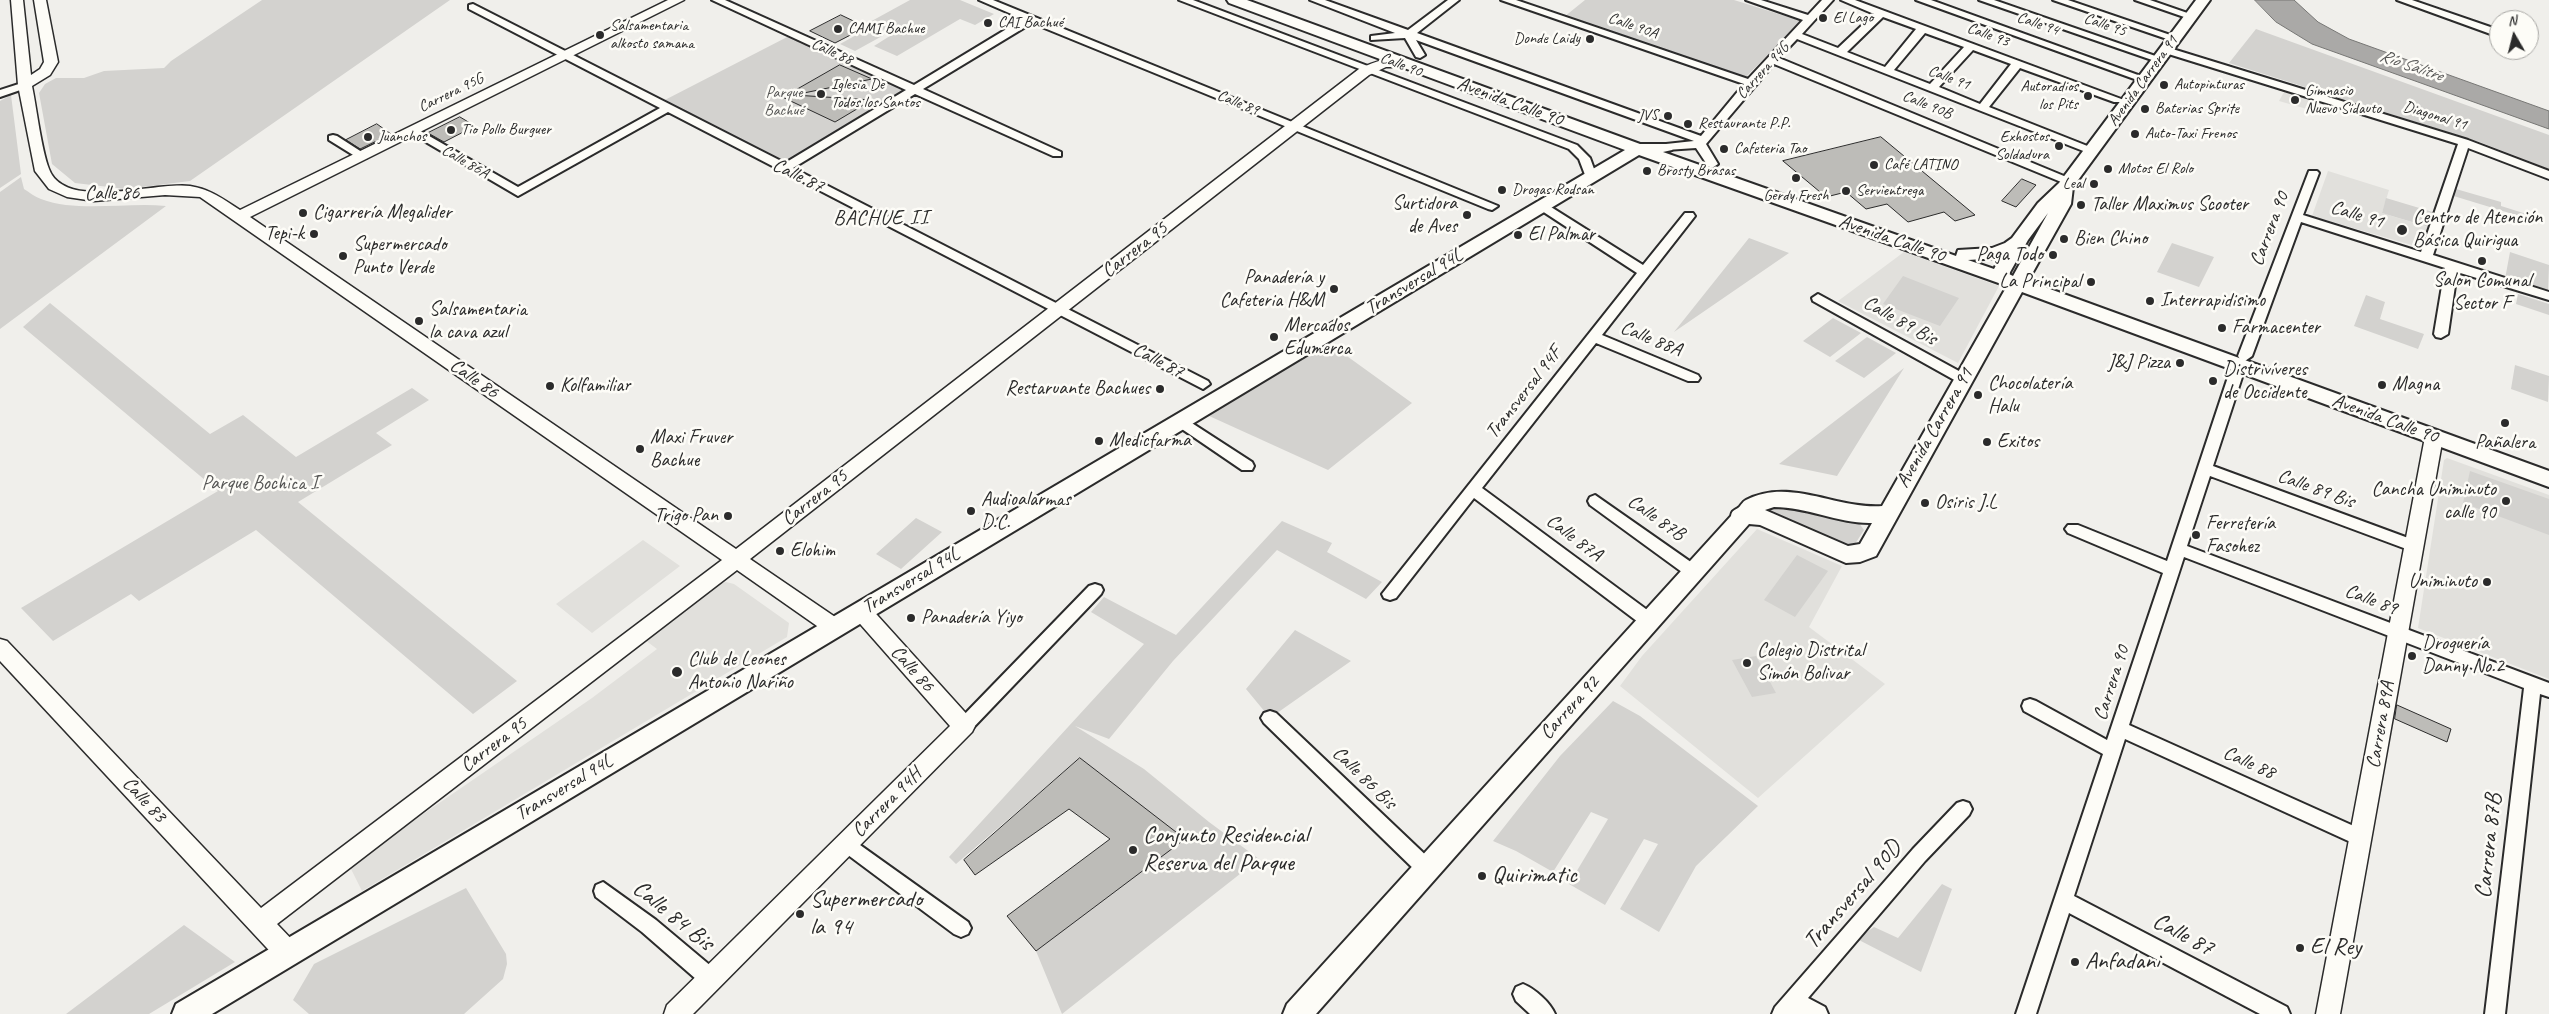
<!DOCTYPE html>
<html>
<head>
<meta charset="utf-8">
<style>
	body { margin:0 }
	#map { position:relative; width:2549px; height:1014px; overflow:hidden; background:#f0efeb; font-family:Caveat,sans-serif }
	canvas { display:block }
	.north { position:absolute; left:2489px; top:10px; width:50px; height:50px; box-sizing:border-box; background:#fdfcf7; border:1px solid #a9a8a5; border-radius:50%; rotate:352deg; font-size:14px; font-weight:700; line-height:20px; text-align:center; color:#2b2b2b }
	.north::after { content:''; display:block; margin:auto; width:18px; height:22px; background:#2b2b2b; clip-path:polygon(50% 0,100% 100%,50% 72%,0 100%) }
</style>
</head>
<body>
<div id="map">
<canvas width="2549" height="1014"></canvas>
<div class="north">N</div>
</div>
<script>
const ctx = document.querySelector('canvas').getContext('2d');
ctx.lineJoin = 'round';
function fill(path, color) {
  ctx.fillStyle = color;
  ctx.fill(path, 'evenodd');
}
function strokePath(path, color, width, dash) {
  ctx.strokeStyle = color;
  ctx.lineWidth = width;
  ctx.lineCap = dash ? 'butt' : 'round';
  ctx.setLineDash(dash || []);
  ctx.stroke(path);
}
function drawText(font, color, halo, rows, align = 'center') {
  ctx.font = font + ' Caveat,sans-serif';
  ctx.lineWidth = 5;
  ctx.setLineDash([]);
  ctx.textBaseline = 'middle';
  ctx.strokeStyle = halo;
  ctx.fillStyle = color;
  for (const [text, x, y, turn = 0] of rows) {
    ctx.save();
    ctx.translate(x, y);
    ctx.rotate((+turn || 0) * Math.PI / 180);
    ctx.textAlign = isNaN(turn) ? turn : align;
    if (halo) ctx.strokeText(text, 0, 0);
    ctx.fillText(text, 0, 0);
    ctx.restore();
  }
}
const built = new Path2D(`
	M2284 92 2312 99 2307 109 2279 101Z
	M2328 171 2389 190 2382 213 2428 227 2422 248 2312 216Z
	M1904 252 1999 286 1958 363 1838 301Z
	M2447 458 2549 495V679L2418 628 2444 460Z
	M1757 529 1842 566 1809 627 1885 684 1758 798 1620 686 1642 656Z
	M643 540 680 566 592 633 556 604Z
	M726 582 734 584 789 623 787 637 362 891 349 865 592 698 657 649 645 640 717 584Z`);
const green = new Path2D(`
	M262 0H450L190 181 126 189 75 183 52 164 39 93 45 84 56 78H84L104 71 164 68 171 61Z
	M910 0H960L994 14 975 25 960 19 897 56 874 46 893 34 868 23Z
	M1585 0H1734L1801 21 1744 79 1564 17Z
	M869 28 884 35 855 51 840 44Z
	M2256 29 2549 135V169L2482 143 2229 63Z
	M793 34 915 90 784 168 659 103Z
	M11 95 21 174 0 188V101Z
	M21 177 24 189C29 192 35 197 41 199 78 213 126 202 166 206L0 329V192Z
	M2449 187 2501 202V206L2536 217 2526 218 2447 194Z
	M2386 198 2436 213 2432 228 2382 213Z
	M1749 238 1789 253 1674 332Z
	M2172 243 2214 257 2199 287 2157 272Z
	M2510 252 2549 265 2548 293 2505 279Z
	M1903 276 1959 298 1940 326 1883 304Z
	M2518 294 2549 304V315L2516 304Z
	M2366 295 2385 302 2380 319 2424 334 2418 349 2354 326Z
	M50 303 210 434 243 415 296 457 412 388 429 400 376 433 392 445 298 502 517 681 473 714 256 530 139 601 131 594 53 641 21 608 218 491 23 327Z
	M1833 318 1861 333 1830 357 1803 341Z
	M1867 337 1896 353 1864 378 1835 361Z
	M1326 341 1412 403 1328 470 1207 415Z
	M2515 365 2549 376 2548 402 2511 389Z
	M1904 368 1837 476 1779 464Z
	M2470 471 2549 499V535L2463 503Z
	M1778 504 1859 523 1864 530 1855 544 1843 545 1758 508Z
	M916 518 942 532 901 569 876 554Z
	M1282 521 1332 543 1327 552 1382 582 1366 599 1277 550 1173 661 1109 739 1075 726 1144 769 1209 822 1259 859 1062 1014 1036 951 1184 839 1080 758 956 864 949 857 1144 644 1091 612 1104 597 1176 635Z
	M1797 555 1828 571 1795 617 1764 600Z
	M1295 630 1351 661 1270 718 1246 689Z
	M1756 656 1776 693 1752 697 1732 660Z
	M1613 701 1640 716 1758 806 1696 866 1659 932 1620 909 1658 844 1644 839 1605 905 1569 884 1608 819 1591 812 1553 872 1516 851 1493 841 1560 756Z
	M1942 884 1952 889 1921 972 1857 939 1874 927 1898 938Z
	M466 888 506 954 507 964 503 979 464 1014H309L293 1000 314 964Z
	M184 925 235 962 149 1014H66Z`);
const water = new Path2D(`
	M2255 0H2294L2318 22 2349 39 2549 111V129L2312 44 2276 22Z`);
const building = new Path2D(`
	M841 15 866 27 835 43 810 31Z
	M840 65 872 79 794 95 872 100 835 122 778 95H791V93Z
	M460 117 475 126 444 142 428 133Z
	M377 124 391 134 360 149 346 140Z
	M1881 137 1975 215 1955 221 1944 212 1908 222 1887 204 1866 209 1846 192 1826 197 1783 161Z
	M2022 179 2036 185 2016 207 2002 201Z
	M2397 705 2451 729 2447 742 2395 719Z
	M1080 758 1185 839 1036 951 1007 916 1110 839 1069 809 975 875 964 860Z`);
const minor = new Path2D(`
	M712 0H725L914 85 1023 19 979 0H993L1498 206 1492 210 1488 209 1032 23 923 89 1061 152V156H1053L915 94 793 168 1208 381 1210 384 1203 389 668 112 518 196 407 131 413 128 417 129 518 187 660 108 469 9V5L473 4 785 163 906 90Z
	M1179 0H1193L1577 145 1590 158 1597 177 1591 181 1587 180 1579 159 1569 149Z
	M1310 0H1325L1408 30 1448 0H1459L1417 33 1701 136 1744 84 1501 0H1516L1748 79 1803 20 1746 0H1761L1808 15 1822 0H1833L1802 34 1838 48 1874 14 1841 0H1855L2124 100 2122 102H2114L2020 68 1989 107 2095 149V153L2091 154 1797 39 1779 58 2076 181 2074 184H2066L1774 64 1706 144 1718 164 1712 168 1708 166 1696 148 1666 150 1660 147 1666 144 1694 141 1416 40 1425 55 1420 58 1416 57 1405 38 1371 40V36L1395 33ZM1883 17 1916 29 1885 67 1847 52ZM1925 33 1964 47 1930 84 1894 70ZM1973 50 2011 64 1980 104 1939 87Z
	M1916 0H1931L2149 79 2148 81H2140Z
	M1979 0H1994L2164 59 2159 62 2155 61Z
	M2053 0H2068L2179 38 2174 41 2170 40Z
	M2135 0H2150L2196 16 2187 18Z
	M2397 0H2412L2499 30V37Z
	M2166 47 2468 140 2549 171V179L2468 148 2433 255 2549 292V300L2457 272 2448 334 2441 338 2436 337 2434 334 2445 268 2301 222 2252 356 2245 361 2240 359 2238 356 2309 171H2317L2319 173 2303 215 2421 252 2458 144 2162 52V48Z
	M25 82 30 85 29 87 0 97V90Z
	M333 135 337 136 368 156 366 158H358L329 140V136Z
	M1543 202 1643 265 1685 213H1693L1695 216 1602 335 1698 375 1700 378 1698 381H1688L1596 343 1482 488 1654 615 1656 620 1654 625 1648 626 1642 625 1474 498 1396 598 1390 600 1384 598 1382 594 1637 273 1539 209 1537 206Z
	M1818 294 1968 376 1970 379 1968 382H1958L1813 301 1812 298Z
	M2239 360 2246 365 2213 466 2419 542 2422 546 2419 550H2409L2210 476 2187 546 2549 683V697L2540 694 2505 1014H2485L2524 688 2184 557 2129 725 2367 832 2370 838 2367 844 2361 846 2355 844 2125 739 2074 896 2287 1007 2290 1014H2260L2069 913 2036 1014H2016L2103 754 2024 711 2022 706 2024 701 2030 699 2036 701 2107 740 2163 573 2068 533 2065 529 2068 525H2078L2167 561 2232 365Z
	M1181 416 1252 462 1254 466 1252 470H1242L1176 425 1174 421Z
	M1595 495 1698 567 1700 571 1698 575H1686L1590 505 1588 501 1590 497Z
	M1095 584 1101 586 1103 590 1101 594 970 731 964 733 958 731 955 726 958 721 1089 586Z
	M1270 711 1276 713 1434 863 1436 869 1434 875 1427 877 1420 875 1264 723 1261 718 1264 713Z
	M1963 801 1969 803 1972 809 1969 815 1925 861 1808 998 1825 1007 1828 1014H1772L1775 1007 1913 849 1957 803Z
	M846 835 968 922 971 928 968 934 961 937 954 934 840 849 837 843 840 837Z
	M603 882 656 920 718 972 721 979 718 986 711 988 704 986 642 932 596 897 594 891 596 885Z
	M1523 984C1535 989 1550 1002 1555 1014H1530L1516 1001 1513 994 1516 987Z`);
const tertiary = new Path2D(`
	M11 0H23L31 75 40 69 44 62 34 0H46L58 62 50 75 32 86C37 110 41 148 49 169 65 212 156 181 190 186 210 189 223 199 240 210L668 0H684L250 217 736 549 1359 69C1372 63 1400 51 1412 63L1405 67H1386L1369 75 750 559 841 621 844 627 841 633 834 635 827 633 737 570 277 924 297 945 300 953 297 961 288 965 279 961 0 661V639L7 641 261 908 722 560 200 197 165 195 94 201 67 197 49 189 35 171 18 85Z
	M2434 431 2440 433 2443 437 2340 1014H2316L2425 437 2428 433Z
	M861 603 868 605 972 720 975 726 972 732 693 1014H664L667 1005 950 726 854 617 851 611 854 605Z`);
const secondary = new Path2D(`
	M1227 0H1247L1640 144H1672L1674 147 1672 150 1663 152 1956 256 1958 250 1992 248 2005 243 2012 238 2038 203 2059 183 2196 0H2210L2073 187 2071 204 2028 281 2549 471V487L2022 292 1876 556 1860 562 1846 563 1760 525 1749 524 1316 1014H1283L1287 1004 1731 516C1732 511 1733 511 1738 508 1741 506 1742 502 1746 500 1789 477 1836 509 1882 506L2007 286 1639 155 212 1014H172L176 1004 1625 150 1229 3ZM2048 213 2013 276 2009 274 2028 240ZM2000 258 1994 269 1968 260ZM1774 507C1808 507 1839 524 1872 523L1860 544 1848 546 1765 510Z`);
const markers = [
	[1823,18,5,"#2b2b2b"],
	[988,23,5,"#2b2b2b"],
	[838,29,5,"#2b2b2b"],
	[600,35,5,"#2b2b2b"],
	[1590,39,5,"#2b2b2b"],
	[2164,85,5,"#2b2b2b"],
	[821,94,5,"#2b2b2b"],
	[2088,96,5,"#2b2b2b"],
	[2295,100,5,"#2b2b2b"],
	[2145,109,5,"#2b2b2b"],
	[1668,116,5,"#2b2b2b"],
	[1688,124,5,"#2b2b2b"],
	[451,130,5,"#2b2b2b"],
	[2135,134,5,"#2b2b2b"],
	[368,137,5,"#2b2b2b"],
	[2059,146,5,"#2b2b2b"],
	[1724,149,5,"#2b2b2b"],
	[1874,165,5,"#2b2b2b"],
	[2108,169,5,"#2b2b2b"],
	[1647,171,5,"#2b2b2b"],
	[1796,178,5,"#2b2b2b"],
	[2094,184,5,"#2b2b2b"],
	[1502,190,5,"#2b2b2b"],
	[1846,191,5,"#2b2b2b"],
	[2081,205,5,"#2b2b2b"],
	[303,213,5,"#2b2b2b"],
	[1467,215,5,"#2b2b2b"],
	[2402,230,6,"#2b2b2b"],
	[314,234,5,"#2b2b2b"],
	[1518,235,5,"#2b2b2b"],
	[2064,239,5,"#2b2b2b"],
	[2053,255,5,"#2b2b2b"],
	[343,256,5,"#2b2b2b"],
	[2482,261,5,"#2b2b2b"],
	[2091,282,5,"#2b2b2b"],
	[1334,289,5,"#2b2b2b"],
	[2150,301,5,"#2b2b2b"],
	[419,321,5,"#2b2b2b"],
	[2222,328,5,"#2b2b2b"],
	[1274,337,5,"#2b2b2b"],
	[2180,363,5,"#2b2b2b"],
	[2213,381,5,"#2b2b2b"],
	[2382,385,5,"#2b2b2b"],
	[550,386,5,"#2b2b2b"],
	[1160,389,5,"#2b2b2b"],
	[1978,395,5,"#2b2b2b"],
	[2505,423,5,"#2b2b2b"],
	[1099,441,5,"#2b2b2b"],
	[1987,442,5,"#2b2b2b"],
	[640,449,5,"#2b2b2b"],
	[2506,501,5,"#2b2b2b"],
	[1925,503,5,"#2b2b2b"],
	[971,511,5,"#2b2b2b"],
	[728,516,5,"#2b2b2b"],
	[2196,535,5,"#2b2b2b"],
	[780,551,5,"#2b2b2b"],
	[2487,582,5,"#2b2b2b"],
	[911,618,5,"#2b2b2b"],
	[2412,656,5,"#2b2b2b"],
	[1747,663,5,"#2b2b2b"],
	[677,672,6,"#2b2b2b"],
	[1133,850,5,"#2b2b2b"],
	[1482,876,5,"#2b2b2b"],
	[800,914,5,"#2b2b2b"],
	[2300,948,5,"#2b2b2b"],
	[2075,962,5,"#2b2b2b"]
];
const farPoinames = [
	["El Lago",1833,18],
	["CAI Bachué",998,23],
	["Salsamentaria",610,26],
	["alkosto samana",610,44],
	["CAMI Bachue",848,29],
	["Donde Laidy",1580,39,"right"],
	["Iglesia De",831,85],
	["Todos los Santos",831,103],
	["Autopinturas",2174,85],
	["Autoradios",2078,87,"right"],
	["los Pits",2078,105,"right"],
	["Gimnasio",2305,91],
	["Nuevo Sidauto",2305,109],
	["Baterias Sprite",2155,109],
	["JVS",1658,116,"right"],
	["Restaurante P.P.",1698,124],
	["Tio Pollo Burguer",461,130],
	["Auto-Taxi Frenos",2145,134],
	["Juanchos",378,137],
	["Exhostos",2049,137,"right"],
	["Soldadura",2049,155,"right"],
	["Cafeteria Tao",1734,149],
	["Café LATINO",1884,165],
	["Motos El Rolo",2118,169],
	["Brosty Brasas",1657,171],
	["Leal",2084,184,"right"],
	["Drogas Rodsan",1512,190],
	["Servientrega",1856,191],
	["Gerdy Fresh",1796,196,"center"]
];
const farStreetnames = [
	["Calle 94",2038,24,19],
	["Calle 95",2105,25,19],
	["Calle 90A",1633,26,19],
	["Calle 93",1988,35,20],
	["Calle 88",832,52,24],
	["Calle 90",1401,65,21],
	["Carrera 94G",1763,71,-48],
	["Calle 91",1949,78,21],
	["Avenida Carrera 91",2143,81,-54],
	["Carrera 95G",451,93,-26],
	["Calle 89",1238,103,22],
	["Calle 90B",1927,105,22],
	["Diagonal 91",2435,116,17],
	["Calle 86A",465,162,30]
];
const farParknames = [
	["Parque",784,93],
	["Bachué",784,111]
];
const farWaternames = [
	["Río Salitre",2411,66,19]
];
const streetNames = [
	["Avenida Calle 90",1510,102,20],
	["Calle 87",798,176,26],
	["Calle 86",112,194],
	["Calle 91",2357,215,17],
	["Carrera 90",2270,229,-69],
	["Avenida Calle 90",1892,239,19],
	["Carrera 95",1135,250,-38],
	["Transversal 94L",1414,282,-31],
	["Calle 89 Bis",1900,321,29],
	["Calle 88A",1651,339,22],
	["Calle 87",1158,361,27],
	["Calle 86",474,379,35],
	["Transversal 94F",1524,393,-52],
	["Avenida Calle 90",2385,419,20],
	["Avenida Carrera 91",1935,428,-60],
	["Calle 89 Bis",2316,489,20],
	["Carrera 95",815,498,-38],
	["Calle 87B",1656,518,35],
	["Calle 87A",1574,538,37],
	["Transversal 94L",911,581,-31],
	["Calle 89",2371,600,21],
	["Calle 86",912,669,48],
	["Carrera 90",2112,683,-72],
	["Carrera 92",1570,708,-48],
	["Carrera 89A",2381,725,-80],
	["Carrera 95",494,745,-37],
	["Calle 88",2249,763,24],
	["Calle 86 Bis",1364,778,44],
	["Transversal 94L",564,788,-31],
	["Calle 83",144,800,47],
	["Carrera 94H",887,803,-45]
];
const poiNames = [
	["Surtidora",1457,204,"right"],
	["de Aves",1457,227,"right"],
	["Taller Maximus Scooter",2091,205],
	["Cigarrería Megalider",313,213],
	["Centro de Atención",2413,218],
	["Básica Quirigua",2413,241],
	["Tepi-k",304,234,"right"],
	["El Palmar",1528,235],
	["Bien Chino",2074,239],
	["Supermercado",353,245],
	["Punto Verde",353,268],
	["Paga Todo",2043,255,"right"],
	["Panadería y",1324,278,"right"],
	["Cafeteria H&M",1324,301,"right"],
	["Salon Comunal",2482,281,"center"],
	["Sector F",2482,304,"center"],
	["La Principal",2081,282,"right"],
	["Interrapidisimo",2160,301],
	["Salsamentaria",429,310],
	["la cava azul",429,333],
	["Mercados",1284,326],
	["Edumerca",1284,349],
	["Farmacenter",2232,328],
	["J&J Pizza",2170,363,"right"],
	["Distrivíveres",2223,370],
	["de Occidente",2223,393],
	["Chocolatería",1988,384],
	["Halu",1988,407],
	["Magna",2392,385],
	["Kolfamiliar",560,386],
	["Restaruante Bachues",1150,389,"right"],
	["Maxi Fruver",650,438],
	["Bachue",650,461],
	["Medicfarma",1109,441],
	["Exitos",1997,442],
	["Pañalera",2505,443,"center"],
	["Cancha Uniminuto",2496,490,"right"],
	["calle 90",2496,513,"right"],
	["Audioalarmas",981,500],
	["D.C.",981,523],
	["Osiris J.L",1935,503],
	["Trigo Pan",718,516,"right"],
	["Ferretería",2206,524],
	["Fasohez",2206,547],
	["Elohim",790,551],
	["Uniminuto",2477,582,"right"],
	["Panadería Yiyo",921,618],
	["Droguería",2422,644],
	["Danny No.2",2422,667],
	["Colegio Distrital",1757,651],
	["Simón Bolivar",1757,674],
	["Club de Leones",688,660],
	["Antonio Nariño",688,683]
];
const parkNames = [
	["Parque Bochica I",260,484]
];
const neighbourhoodNames = [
	["BACHUE II",881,218]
];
const nearPoinames = [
	["Conjunto Residencial",1143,836],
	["Reserva del Parque",1143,864],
	["Quirimatic",1492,876],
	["Supermercado",810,900],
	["la 94",810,928],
	["El Rey",2310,948],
	["Anfadani",2085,962]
];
const nearStreetnames = [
	["Carrera 87B",2489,846,-84],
	["Transversal 90D",1853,895,-49],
	["Calle 84 Bis",673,916,39],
	["Calle 87",2183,935,28]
];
fill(built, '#e1e0dc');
fill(green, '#d3d2cf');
fill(water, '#aaa9a7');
strokePath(water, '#777775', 1);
fill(building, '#bdbcb8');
strokePath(building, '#2b2b2b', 1);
strokePath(minor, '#2b2b2b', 4);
strokePath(tertiary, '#2b2b2b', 3);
strokePath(secondary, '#2b2b2b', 4);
fill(minor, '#fdfcf7');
fill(tertiary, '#fdfcf7');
fill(secondary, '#fdfcf7');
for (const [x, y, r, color] of markers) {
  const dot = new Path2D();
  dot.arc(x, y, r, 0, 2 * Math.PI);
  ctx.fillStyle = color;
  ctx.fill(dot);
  strokePath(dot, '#fdfcf7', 2);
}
drawText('16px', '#2b2b2b', '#fdfcf7', farPoinames, 'left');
drawText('16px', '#2b2b2b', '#fdfcf7', farStreetnames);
drawText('16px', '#555554', '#fdfcf7', farParknames);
drawText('italic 18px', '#575756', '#fdfcf7', farWaternames);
drawText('20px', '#2b2b2b', '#fdfcf7', streetNames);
drawText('20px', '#2b2b2b', '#fdfcf7', poiNames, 'left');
drawText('20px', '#555554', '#fdfcf7', parkNames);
ctx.letterSpacing = '1px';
drawText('21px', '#2b2b2b', '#fdfcf7', neighbourhoodNames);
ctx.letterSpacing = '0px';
drawText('24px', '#2b2b2b', '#fdfcf7', nearPoinames, 'left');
drawText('24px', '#2b2b2b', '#fdfcf7', nearStreetnames);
</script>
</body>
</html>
